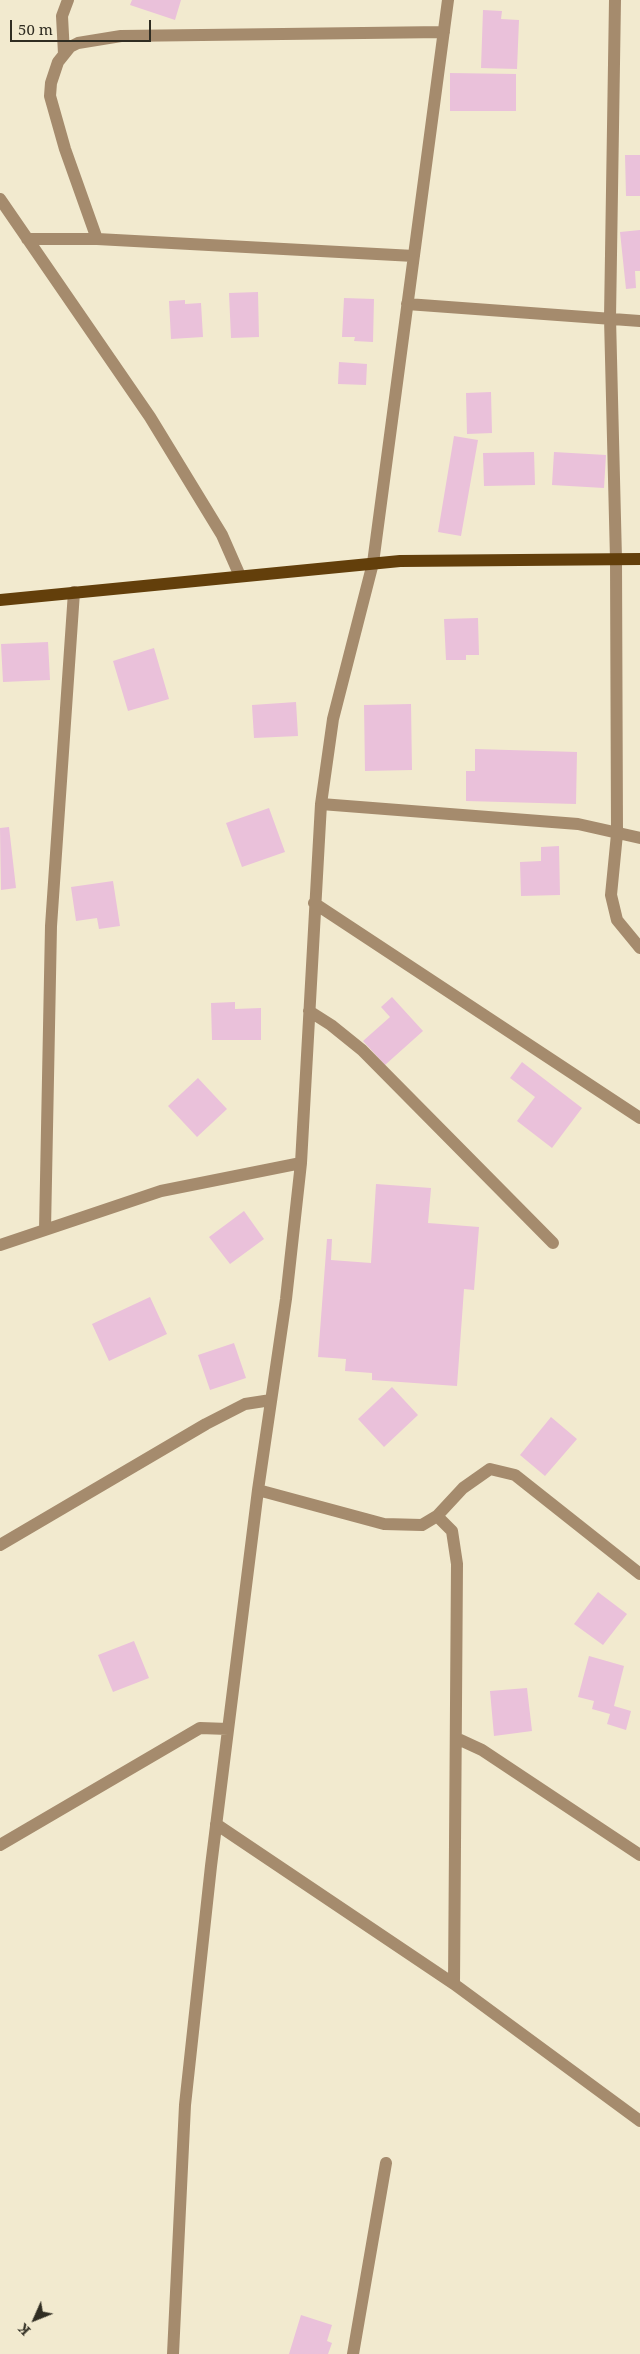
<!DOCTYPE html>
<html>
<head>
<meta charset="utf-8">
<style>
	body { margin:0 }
	#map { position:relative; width:640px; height:2354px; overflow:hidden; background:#f2eacf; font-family:"Noto Serif",serif }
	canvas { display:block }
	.north { position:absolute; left:10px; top:2294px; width:50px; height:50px; -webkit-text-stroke:4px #f2eacf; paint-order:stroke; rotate:226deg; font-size:14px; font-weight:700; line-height:20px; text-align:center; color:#302d22 }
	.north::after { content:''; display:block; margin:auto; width:18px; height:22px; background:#302d22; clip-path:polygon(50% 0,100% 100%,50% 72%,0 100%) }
	.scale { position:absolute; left:10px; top:20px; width:141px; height:22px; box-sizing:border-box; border:2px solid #302d22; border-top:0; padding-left:6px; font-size:15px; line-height:18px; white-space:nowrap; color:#302d22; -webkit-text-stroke:4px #f2eacf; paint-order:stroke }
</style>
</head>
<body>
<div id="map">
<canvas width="640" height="2354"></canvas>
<div class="north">K</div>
<div class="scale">50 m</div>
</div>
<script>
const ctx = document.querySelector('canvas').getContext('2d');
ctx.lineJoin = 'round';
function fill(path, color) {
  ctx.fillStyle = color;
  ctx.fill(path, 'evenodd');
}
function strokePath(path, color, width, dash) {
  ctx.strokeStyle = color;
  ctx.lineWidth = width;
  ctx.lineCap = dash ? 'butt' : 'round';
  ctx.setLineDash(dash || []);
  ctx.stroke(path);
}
const building = new Path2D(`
	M132 0H181L175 20 130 5Z
	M483 10 502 11 501 19 519 20 517 69 481 68Z
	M450 73 516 74V111H450Z
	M625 155H640V196H626Z
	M640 230V271H635L636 288 626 289 620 232Z
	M258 292 259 337 231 338 229 293Z
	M344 298 374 299 373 342 354 341 355 337H342Z
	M185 300V304L201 303 203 337 171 339 169 301Z
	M339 362 367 364 366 385 338 384Z
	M491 392 492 433 467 434 466 393Z
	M454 436 478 440 461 536 438 532Z
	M534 452 535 485 484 486 483 453Z
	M554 452 606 455 604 488 552 485Z
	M478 618 479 655H466V660H446L444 619Z
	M48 642 50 680 3 682 1 644Z
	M154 648 169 699 128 711 113 661Z
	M296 702 298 736 254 738 252 705Z
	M411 704 412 770 365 771 364 705Z
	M475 749 577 752 576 804 466 801V771H475Z
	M269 808 285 852 242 867 226 823Z
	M9 827 16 888 1 890 0 828Z
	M559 846 560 895 521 896 520 862 541 861V847Z
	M113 881 120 926 99 929 97 918 76 921 71 887Z
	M392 997 423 1031 385 1065 363 1041 390 1017 381 1007Z
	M235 1002V1009L261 1008V1040H212L211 1003Z
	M522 1062 582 1108 552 1148 517 1121 535 1097 510 1078Z
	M198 1078 227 1109 197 1137 168 1106Z
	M376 1184 431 1188 428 1223 479 1227 474 1290 464 1289 457 1386 372 1380V1373L345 1371 346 1359 318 1357 327 1239H332L331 1260 371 1263Z
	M244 1211 264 1239 230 1264 209 1237Z
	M150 1297 167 1334 109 1361 92 1324Z
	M234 1343 246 1378 210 1390 198 1355Z
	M392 1387 418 1415 384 1447 358 1419Z
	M551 1417 577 1439 545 1476 520 1455Z
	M598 1592 627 1614 603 1645 574 1624Z
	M134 1641 149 1678 113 1692 98 1655Z
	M589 1656 624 1666 614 1706 631 1711 626 1730 607 1724 610 1714 592 1709 594 1701 578 1697Z
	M527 1688 532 1731 494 1736 490 1691Z
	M301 2315 332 2325 327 2341 332 2343 328 2354H289Z`);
const minor = new Path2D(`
	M615 0 610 318 616 559 617 834 611 895 617 920 640 948
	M64 54 62 16 68 0
	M0 199 150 417 222 535 240 576
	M27 239H97L414 256
	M97 239 65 149 50 96 51 83 58 62 70 47 78 43 121 36 444 32
	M407 304 640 321
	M321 804 578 824 640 838
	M314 903 640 1118
	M309 1011 331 1025 362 1050 553 1243
	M45 1230 51 926 74 592
	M0 1245 161 1191 301 1163
	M258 1490 384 1524 422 1525 437 1516 463 1488 490 1469 515 1475 640 1574
	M437 1516 452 1531 457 1564 454 1984
	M0 1545 206 1424 245 1404 271 1400
	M456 1738 482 1750 640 1855
	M216 1824 454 1984 640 2121
	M0 1845 200 1728 228 1729
	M173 2354 185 2105 211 1866 258 1490 286 1299 301 1163 321 804 333 719 373 563 448 0
	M353 2354 386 2163`);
const major = new Path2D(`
	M0 600 400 561 640 559`);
fill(building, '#eac1da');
strokePath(minor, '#a58b6d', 12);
strokePath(major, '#633f0b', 12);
</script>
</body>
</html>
